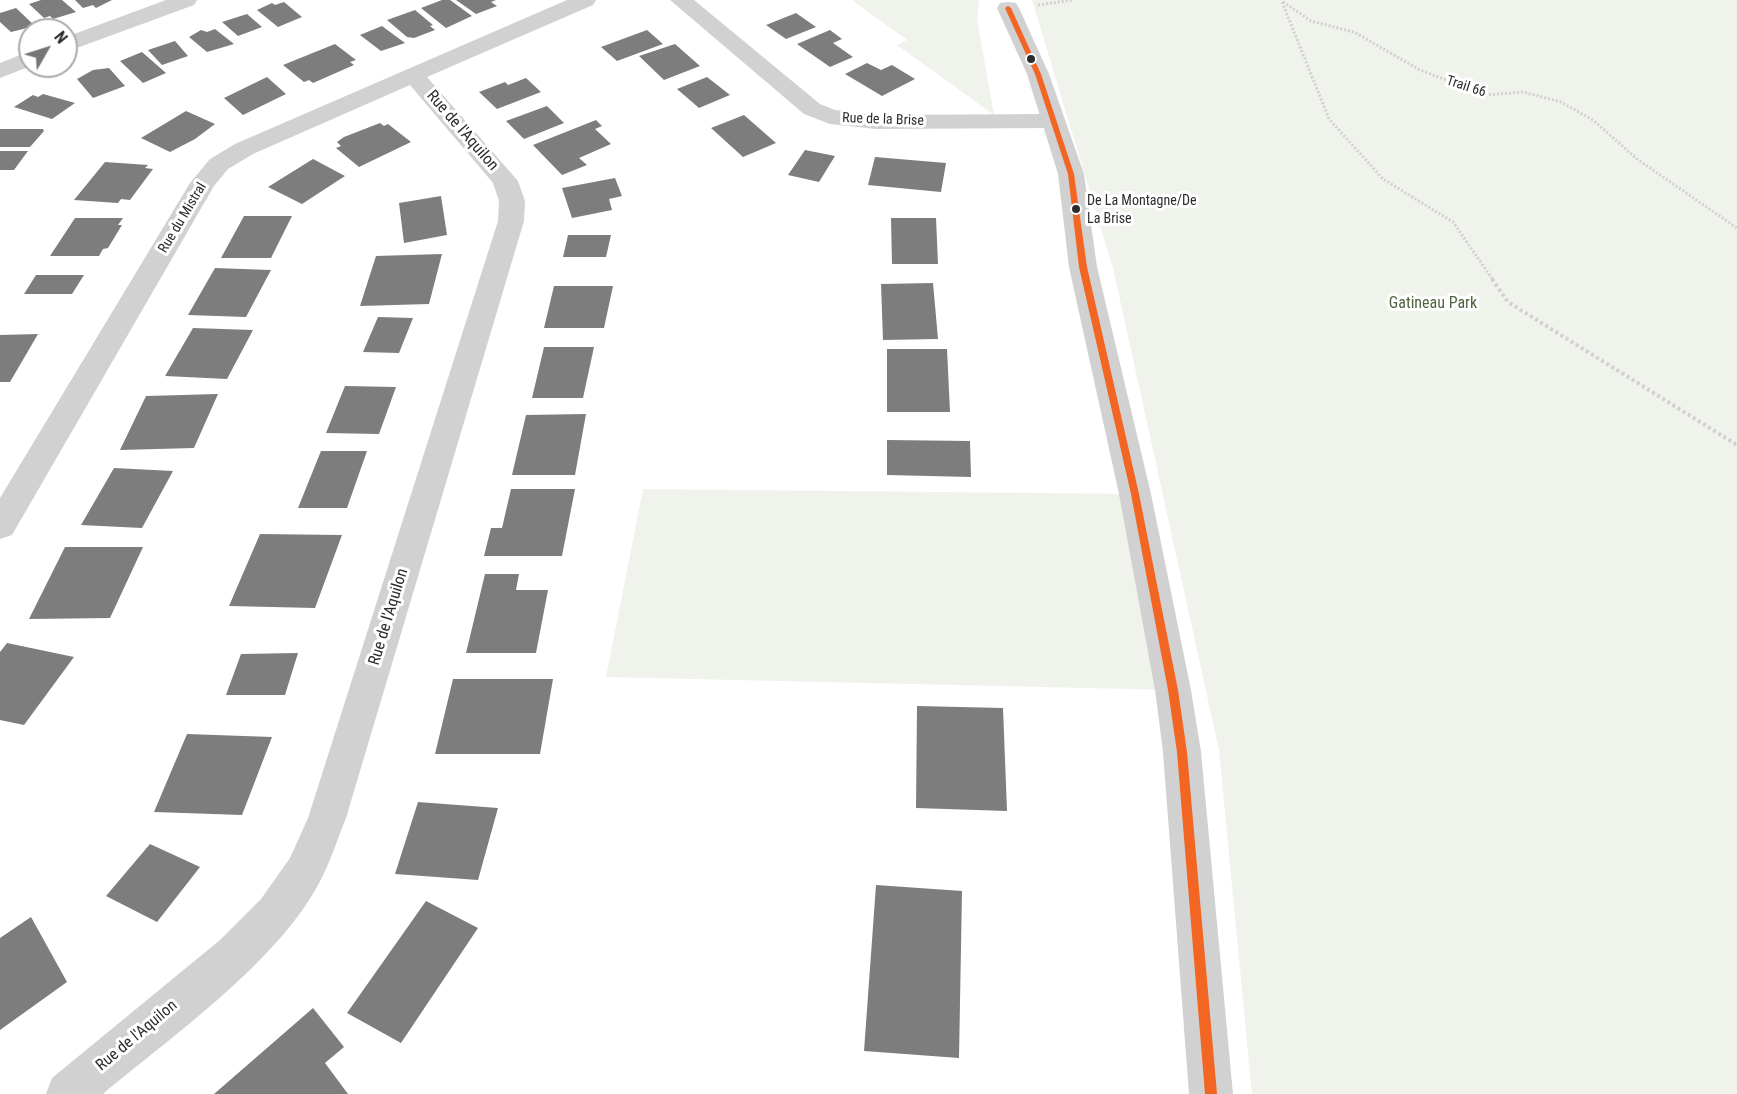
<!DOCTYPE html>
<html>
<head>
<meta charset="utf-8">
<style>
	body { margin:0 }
	#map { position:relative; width:1737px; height:1094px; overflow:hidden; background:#fff; font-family:"Roboto Condensed",sans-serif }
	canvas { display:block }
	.north { position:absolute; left:18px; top:18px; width:60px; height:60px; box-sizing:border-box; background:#fff; border:2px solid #ababab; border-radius:50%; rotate:51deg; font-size:16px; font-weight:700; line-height:24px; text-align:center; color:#2c2c2c }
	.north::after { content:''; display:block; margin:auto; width:21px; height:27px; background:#767676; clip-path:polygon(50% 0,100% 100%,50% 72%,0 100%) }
</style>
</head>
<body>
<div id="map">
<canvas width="1737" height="1094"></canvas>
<div class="north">N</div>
</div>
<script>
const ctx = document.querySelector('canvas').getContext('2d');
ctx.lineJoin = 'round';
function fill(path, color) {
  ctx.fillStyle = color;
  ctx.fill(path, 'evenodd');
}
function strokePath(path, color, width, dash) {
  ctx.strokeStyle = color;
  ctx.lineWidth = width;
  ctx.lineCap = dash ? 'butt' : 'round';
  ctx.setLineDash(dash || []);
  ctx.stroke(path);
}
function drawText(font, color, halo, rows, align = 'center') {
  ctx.font = font + ' "Roboto Condensed",sans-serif';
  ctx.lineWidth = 6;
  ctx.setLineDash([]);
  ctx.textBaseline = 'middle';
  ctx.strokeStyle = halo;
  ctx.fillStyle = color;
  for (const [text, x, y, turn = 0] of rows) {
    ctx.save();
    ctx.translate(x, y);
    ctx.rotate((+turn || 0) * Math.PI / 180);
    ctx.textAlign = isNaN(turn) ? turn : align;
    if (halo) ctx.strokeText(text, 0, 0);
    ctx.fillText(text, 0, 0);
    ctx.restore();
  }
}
const green = new Path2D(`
	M852 0H979L977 19 994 115 897 45 907 40Z
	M1737 0V1094H1252L1219 750 1113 268 1032 0Z
	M643 489 1135 494 1173 690 606 677Z`);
const building = new Path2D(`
	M41 0H62L76 12 53 19 50 16 44 18 29 4Z
	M75 0H112L96 8 93 5 83 8Z
	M442 0H450L472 16 446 28 421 8Z
	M456 0H496L491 2 497 6 476 14Z
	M284 2 302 17 278 27 257 10 272 3 275 5Z
	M16 8 35 26 11 32 0 22V13Z
	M415 10 433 25 430 26 435 30 414 38 407 37 387 20Z
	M796 13 816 27 786 39 766 25Z
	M247 14 262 27 238 36 222 22Z
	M382 26 405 43 381 51 360 35Z
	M215 29 234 44 207 52 189 37 201 30 207 32Z
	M647 30 663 44 617 61 601 47Z
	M830 30 842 39 833 43 853 57 830 67 797 44Z
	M175 41 188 56 162 65 148 50Z
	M335 44 356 60 350 62 354 65 313 83 309 80 304 82 283 65Z
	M675 44 700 66 664 80 639 56Z
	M142 52 166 73 143 83 120 61Z
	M867 63 881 70 892 65 915 79 882 96 845 74Z
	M109 68 125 86 93 98 77 79 93 70Z
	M267 77 286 94 243 115 224 98Z
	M707 77 730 95 699 108 677 89Z
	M526 78 541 92 497 109 479 92 505 82 508 85Z
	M43 94 75 103 52 119 14 107 33 95 38 97Z
	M547 106 564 123 524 139 506 121Z
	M186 111 215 124 195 139 170 152 141 138Z
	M744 115 776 143 743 157 711 128Z
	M596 120 602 126 595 129 611 144 579 158 587 165 562 175 533 145Z
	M380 123 384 126 388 124 411 142 359 167 336 148 341 146 337 142 344 137Z
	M0 129H43L44 131 30 147H0Z
	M805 150 835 156 819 182 788 175Z
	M0 151H28L14 170H0Z
	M875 157 946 163 941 192 868 185Z
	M313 159 345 176 302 204 268 187Z
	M105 162 148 165 145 168 153 169 130 200 121 199 118 203 74 200Z
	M615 178 622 196 609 199 612 210 572 218 562 188Z
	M441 196 447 235 404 243 399 203Z
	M244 216H292L271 258H221Z
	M75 218H123L118 225H122L108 248 103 249 99 256H50Z
	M891 218H936L938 264H892Z
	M568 235H611L606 257H563Z
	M442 254 429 304 360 306 376 256Z
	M215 268 271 270 246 317 188 315Z
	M36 275H84L72 294H24Z
	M933 283 938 339 883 340 881 284Z
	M554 286H613L604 328H544Z
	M378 317 413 318 399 353 363 352Z
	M193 328 253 330 227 379 165 376Z
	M38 334 10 382H0V335Z
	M544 347H594L583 398H532Z
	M887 349H947L950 412H887Z
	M345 386 396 387 379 434 326 433Z
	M218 394 194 448 120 450 146 396Z
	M586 414 575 475H512L526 415Z
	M887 440 970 441 971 477 887 475Z
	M321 451H367L347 508H298Z
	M114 468 173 471 142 528 81 525Z
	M511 489H575L562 556H484L491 528H502Z
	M260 534 342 535 315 608 229 606Z
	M65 547H143L110 618 29 619Z
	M485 574H519L516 590H548L536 653H466Z
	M7 643 74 657 24 725 0 720V652Z
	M298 653 285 695H226L241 654Z
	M453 679H553L540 754H435Z
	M917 706 1003 708 1007 811 916 808Z
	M187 734 272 737 242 815 154 812Z
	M418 802 498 808 478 880 395 874Z
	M150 844 200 867 157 922 106 896Z
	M876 885 962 891 959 1058 864 1051Z
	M426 901 478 928 401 1043 347 1013Z
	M31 917 67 982 0 1030V938Z
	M313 1008 344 1047 325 1063 348 1094H214Z`);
const pathFar1 = new Path2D(`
	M1282 2 1329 119 1383 179 1453 222 1493 280
	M1283 2 1311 21 1354 32 1420 70 1486 95 1523 92 1561 102 1593 120 1637 159 1737 228
	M1038 5 1072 0`);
const path = new Path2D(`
	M1492 279 1508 302 1737 445`);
const minor = new Path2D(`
	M166 0H197L194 5 66 52V37Z
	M567 0H596L593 5 427 77 518 181 525 201 524 221 346 818C337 840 330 864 318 885 276 963 171 1037 103 1094H46L52 1078 220 940 261 899 290 858 308 818 498 221 499 201 493 183 410 85 253 154 228 169 214 186 12 535 0 539V498L190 183 210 159 235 144Z
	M670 0H694L820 104 835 110 876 115 1053 114 1061 116 1065 121 1061 126 1053 128 876 129 830 124 804 114Z
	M30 51 31 66 0 78V63Z`);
const tertiary = new Path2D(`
	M1008 2 1016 3 1019 8 1049 74 1084 174 1097 267 1151 494 1191 690 1201 752 1233 1094H1189L1163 752 1155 690 1119 494 1069 267 1058 174 1027 74 997 8 1000 3Z`);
const bus1 = new Path2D(`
	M1008 6 1011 8 1041 74 1074 174 1087 267 1139 494 1178 690 1187 752 1217 1094H1205L1177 752 1168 690 1131 494 1079 267 1068 174 1035 74 1005 8Z`);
const markers = [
	[1031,59,5,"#2c2c2c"],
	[1076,209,5,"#2c2c2c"]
];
const farStreetnames = [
	["Trail 66",1466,87,18],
	["Rue de la Brise",883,120,2],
	["Rue du Mistral",183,218,-59]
];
const busNames = [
	["De La Montagne/De",1087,201],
	["La Brise",1087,219]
];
const streetNames = [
	["Rue de l'Aquilon",462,131,49],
	["Rue de l'Aquilon",389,617,-73],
	["Rue de l'Aquilon",137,1036,-40]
];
const parkNames = [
	["Gatineau Park",1433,304]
];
fill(green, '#eff3eb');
fill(building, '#7d7d7d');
strokePath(pathFar1, '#d1d1d1', 3, [2, 2]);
strokePath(path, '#d1d1d1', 4, [3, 3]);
fill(minor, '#d1d1d1');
fill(tertiary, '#d1d1d1');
fill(bus1, '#f26522');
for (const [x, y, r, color] of markers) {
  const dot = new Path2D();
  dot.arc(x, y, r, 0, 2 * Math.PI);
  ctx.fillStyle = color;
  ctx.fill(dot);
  strokePath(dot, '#fff', 2);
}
drawText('14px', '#2c2c2c', '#fff', farStreetnames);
drawText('14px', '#2c2c2c', '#fff', busNames, 'left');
drawText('16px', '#2c2c2c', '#fff', streetNames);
drawText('16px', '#4f633f', '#fff', parkNames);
</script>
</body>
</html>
